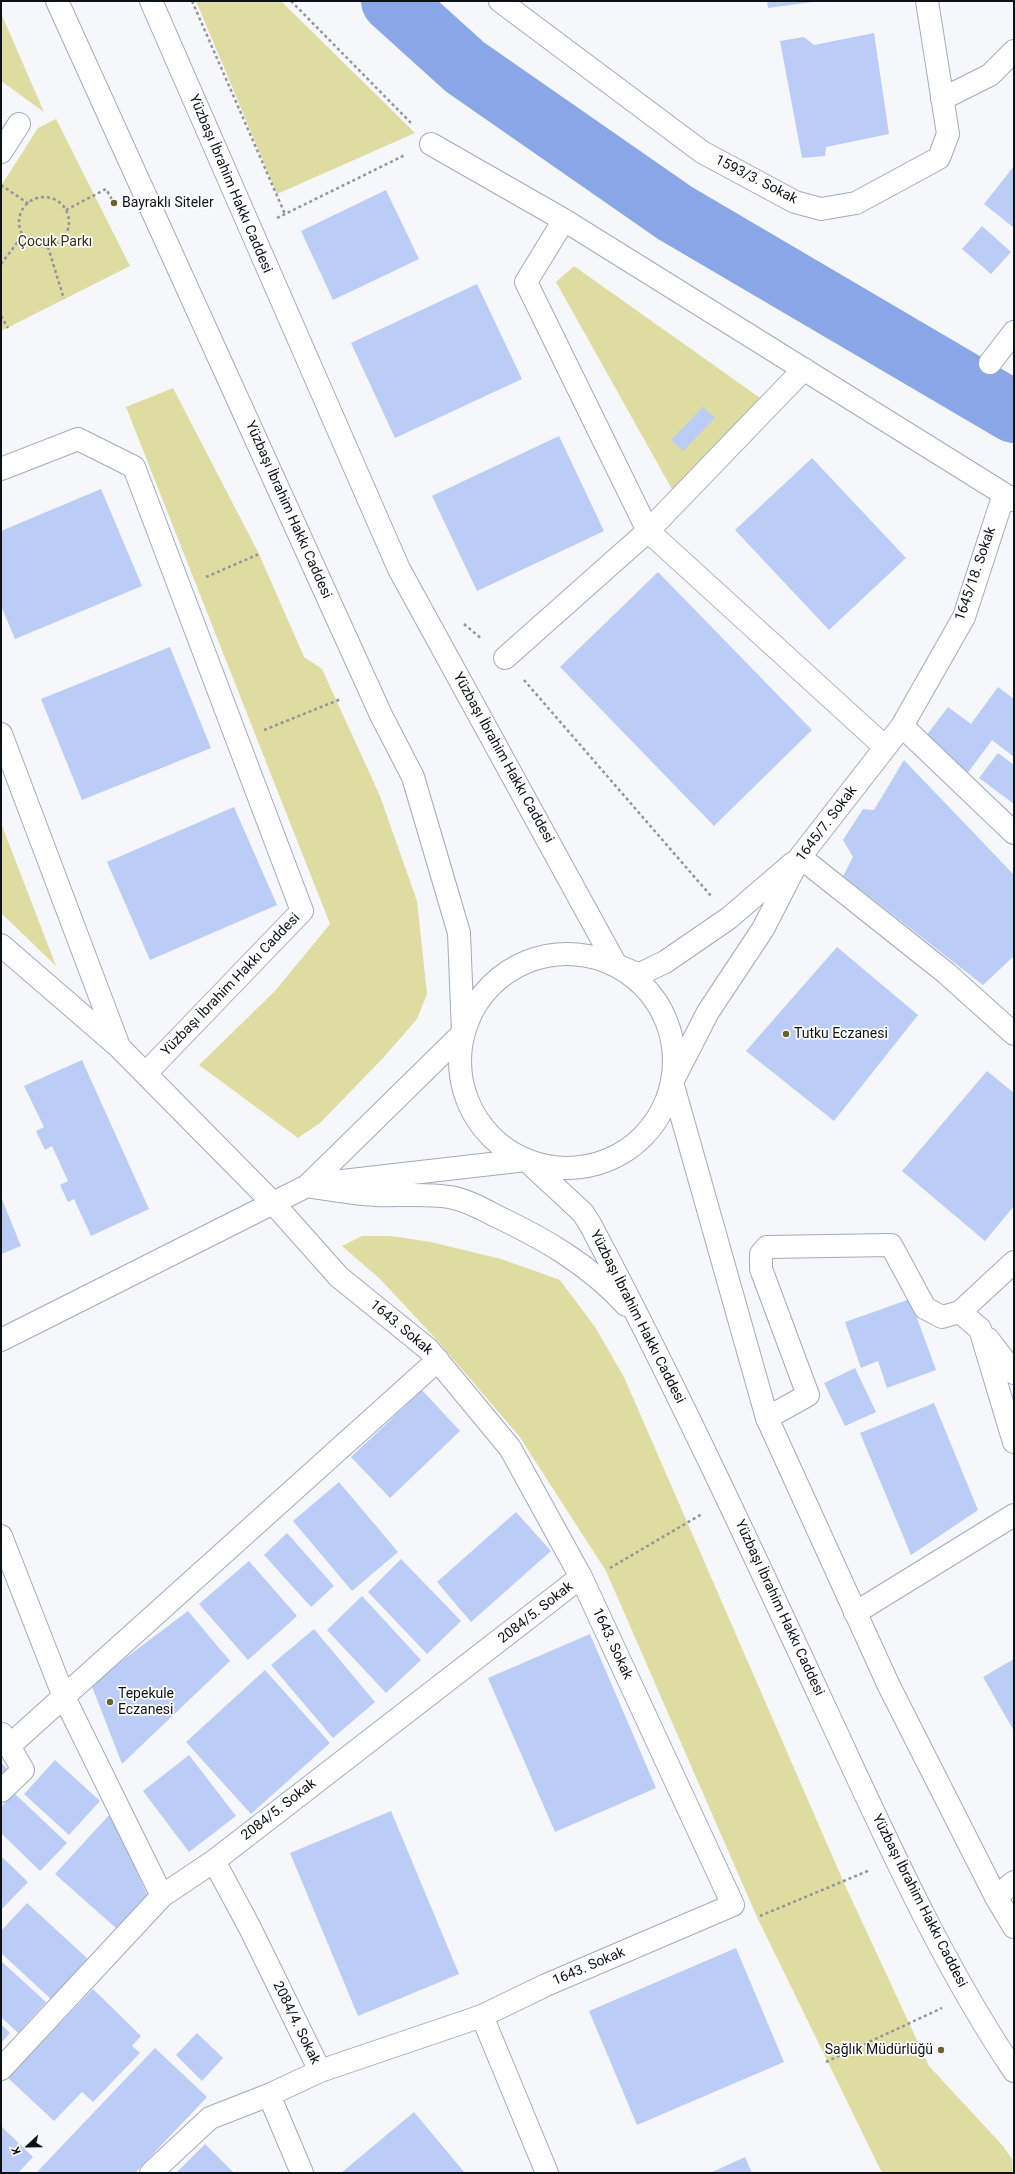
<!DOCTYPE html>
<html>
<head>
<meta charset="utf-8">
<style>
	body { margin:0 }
	#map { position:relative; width:1015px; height:2174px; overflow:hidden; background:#f5f7fb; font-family:Roboto,sans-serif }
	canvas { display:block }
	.frame { position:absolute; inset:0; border:2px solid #0d1118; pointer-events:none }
	.north { position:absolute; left:8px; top:2126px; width:40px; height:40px; -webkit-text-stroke:3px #fff; paint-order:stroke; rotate:248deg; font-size:11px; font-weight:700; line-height:16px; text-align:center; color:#0d1118 }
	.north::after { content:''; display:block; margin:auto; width:14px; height:18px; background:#0d1118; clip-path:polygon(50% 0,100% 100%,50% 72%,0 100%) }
</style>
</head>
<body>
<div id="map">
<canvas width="1015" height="2174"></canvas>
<div class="frame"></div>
<div class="north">K</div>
</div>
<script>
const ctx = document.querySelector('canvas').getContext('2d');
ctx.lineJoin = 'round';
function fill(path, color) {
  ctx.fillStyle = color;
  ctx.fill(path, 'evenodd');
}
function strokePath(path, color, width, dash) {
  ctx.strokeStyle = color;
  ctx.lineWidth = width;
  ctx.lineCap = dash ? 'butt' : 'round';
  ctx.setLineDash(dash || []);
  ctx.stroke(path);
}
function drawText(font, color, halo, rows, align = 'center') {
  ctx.font = font + ' Roboto,sans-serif';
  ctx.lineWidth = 3.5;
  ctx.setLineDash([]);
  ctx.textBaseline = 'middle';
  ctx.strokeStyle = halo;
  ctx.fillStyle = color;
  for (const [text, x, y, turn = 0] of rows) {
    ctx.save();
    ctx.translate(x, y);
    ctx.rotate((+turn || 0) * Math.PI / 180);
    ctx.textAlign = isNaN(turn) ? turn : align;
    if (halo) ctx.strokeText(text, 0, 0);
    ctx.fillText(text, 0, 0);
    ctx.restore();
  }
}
const green = new Path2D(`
	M196 1H281L415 133 277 194Z
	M1 13 44 112 1 81Z
	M56 119 130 266 1 331V186L38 128Z
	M574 266 763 400 673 491 556 282Z
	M173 388 259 554 304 657 322 669 380 796 417 901 427 994 417 1019 384 1057 320 1123 298 1138 199 1065 275 991 330 924 126 407Z
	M1 823 56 966 1 913Z
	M362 1236H391L431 1242 501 1259 560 1280 595 1327 624 1377 844 1883 929 2066 1003 2146 1012 2159 1013 2173H882L757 1917 606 1571 519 1436 435 1338 380 1279 342 1246Z`);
const river = new Path2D(`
	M392 1 465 67 675 213 1014 412`);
const building = new Path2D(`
	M767 1H813V2L768 8Z
	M874 33 889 134 826 147 825 156 802 158 780 41 804 37 814 45Z
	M1014 166V228L984 204Z
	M386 190 419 259 333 300 301 231Z
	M982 226 1011 252 991 274 962 249Z
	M477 284 522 379 395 438 351 343Z
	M703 407 715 418 683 451 671 440Z
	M559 436 604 531 477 591 432 496Z
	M812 458 906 558 829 630 735 530Z
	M101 489 142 586 15 639 1 606V531Z
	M658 572 812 730 714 826 560 667Z
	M170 647 211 748 82 800 41 699Z
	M998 687 1014 699V757L992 740 967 774 922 741 948 707 971 724Z
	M998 753 1014 765V804L979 778Z
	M904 760 1014 875V956L983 985 843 876 853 857 843 840 863 809 874 810Z
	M234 807 277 905 150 960 107 862Z
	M837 947 918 1015 834 1121 746 1051Z
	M82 1060 149 1209 91 1236 74 1199 68 1202 60 1185 68 1181 52 1146 45 1150 36 1131 44 1127 24 1086Z
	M987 1071 1014 1093V1206L985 1241 902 1171Z
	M1 1197 21 1246 1 1254Z
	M910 1299 936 1370 887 1388 878 1361 861 1368 845 1322Z
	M855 1368 876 1412 845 1426 824 1383Z
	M422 1390 460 1431 390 1498 351 1457Z
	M934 1403 978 1510 911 1555 860 1433Z
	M339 1482 398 1552 352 1591 293 1521Z
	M516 1512 551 1551 471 1622 437 1582Z
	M287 1533 334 1586 311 1607 264 1555Z
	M401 1559 461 1621 427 1654 368 1592Z
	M249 1561 297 1616 248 1660 199 1604Z
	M362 1596 421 1660 386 1693 327 1630Z
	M188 1611 230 1661 122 1764 91 1684Z
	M314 1629 375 1702 333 1738 271 1665Z
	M590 1634 656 1788 555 1832 488 1678Z
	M1014 1659V1731L983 1677Z
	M265 1670 330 1743 251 1814 186 1742Z
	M189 1755 236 1816 189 1852 143 1791Z
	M55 1760 100 1801 69 1835 24 1794Z
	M1 1762 13 1776 1 1786Z
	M14 1793 67 1843 40 1871 1 1833V1807Z
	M391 1811 459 1974 358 2016 290 1853Z
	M111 1813 149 1899 117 1929 55 1874Z
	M1 1856 28 1882 1 1910Z
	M27 1903 88 1959 51 1999 1 1953V1931Z
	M736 1948 784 2062 637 2125 589 2011Z
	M1 1961 46 2002 18 2033 1 2017Z
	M93 1989 141 2036 132 2046 140 2053 93 2102 82 2092 54 2121 8 2078Z
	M1 2024 10 2033 1 2043Z
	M197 2033 223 2058 202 2081 176 2055Z
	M155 2048 207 2097 135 2173H41L38 2171Z
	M414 2112 465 2173H341Z
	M1 2126 33 2157 18 2173H1Z
	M205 2144 234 2173H176Z
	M745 2157 752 2173H710Z`);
const path = new Path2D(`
	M192 1 285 214
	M291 1 411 123
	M1 185 29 204
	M19 222a25 25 0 1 1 50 0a25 25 0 1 1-50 0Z
	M66 210 106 189 114 203
	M277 218 405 155
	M48 247 64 299
	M1 264 23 235
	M1 316 8 328
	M206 577 259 554
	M464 624 482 639
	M524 680 711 896
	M264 730 341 699
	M610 1568 702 1514
	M760 1916 870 1870
	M826 2062 942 2008`);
const minor = new Path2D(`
	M500 1 702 152 795 202 821 209 856 203 939 158 948 134 927 1
	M942 99 990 75 1014 51
	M431 144 564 220 1004 494
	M1 152 19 124
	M564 220 526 282 648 531 885 747
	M990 363 1014 332
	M1 469 78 439 134 467 302 911 146 1073
	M505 658 648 531 804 369
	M902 726 1014 833
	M1 734 118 1044
	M800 857 946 973 1014 1034
	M1 945 119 1047 274 1204 339 1277 428 1349 510 1448 581 1577 733 1905 546 1985 482 2016
	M616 965 635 973H642L665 962 729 918 793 863
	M672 1082 708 1012 763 929 800 857 902 726 964 617 1004 494 1014 500
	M316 1184 526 1160
	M960 1312 980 1329 1014 1442
	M988 1339 1014 1373
	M1 1340 307 1186 463 1033
	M767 1418 808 1395 761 1269V1254L767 1247 891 1245 925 1308 942 1317 960 1312 1014 1262
	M1 1536 64 1697 162 1896
	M855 1613 1014 1515
	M9 1746 438 1360
	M1 1791 23 1770 2 1734
	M996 1897 1014 1882
	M1 2069 162 1896 214 1861 581 1577
	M320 2071 482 2016 547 2173
	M269 2095 302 2173
	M151 2173 210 2118 269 2095 320 2071 250 1928 214 1861`);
const major = new Path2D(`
	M57 1 381 715 413 777 459 933 463 1033
	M151 1 399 569 616 965
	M460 1061a107 107 0 1 1 214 0a107 107 0 1 1-214 0Z
	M672 1082 767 1418 889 1686 996 1897 1014 1927
	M526 1160 583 1213 590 1224C675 1384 751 1548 827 1712 884 1834 939 1959 1014 2071
	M307 1186C330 1190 353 1194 376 1195 401 1196 425 1193 449 1197 464 1199 481 1208 494 1215 543 1238 590 1265 626 1305`);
const markers = [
	[114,203,4,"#686430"],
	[786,1034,4,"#686430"],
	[110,1702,4,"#686430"],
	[941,2050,4,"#686430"]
];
const streetNames = [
	["1593/3. Sokak",756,180,27],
	["Yüzbaşı İbrahim Hakkı Caddesi",230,184,67],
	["Yüzbaşı İbrahim Hakkı Caddesi",288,510,66],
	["1645/18. Sokak",976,574,-71],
	["Yüzbaşı İbrahim Hakkı Caddesi",503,758,61],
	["1645/7. Sokak",827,824,-53],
	["Yüzbaşı İbrahim Hakkı Caddesi",231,985,-46],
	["Yüzbaşı İbrahim Hakkı Caddesi",637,1317,63],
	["1643. Sokak",401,1328,40],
	["Yüzbaşı İbrahim Hakkı Caddesi",779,1608,65],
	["2084/5. Sokak",536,1613,-38],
	["1643. Sokak",612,1644,65],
	["2084/5. Sokak",279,1810,-38],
	["Yüzbaşı İbrahim Hakkı Caddesi",919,1901,63],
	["1643. Sokak",589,1967,-23],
	["2084/4. Sokak",296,2023,64]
];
const poiNames = [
	["Bayraklı Siteler",122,203],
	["Tutku Eczanesi",794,1034],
	["Tepekule",118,1694],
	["Eczanesi",118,1710],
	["Sağlık Müdürlüğü",933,2050,"right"]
];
const parkNames = [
	["Çocuk Parkı",55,242]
];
fill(green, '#dfdca2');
strokePath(river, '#89a6e7', 62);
fill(building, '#bbcdf6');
strokePath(minor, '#a1aabf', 24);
strokePath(major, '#a1aabf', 24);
strokePath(path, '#93959b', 2.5, [3, 3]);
strokePath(minor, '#fff', 22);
strokePath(major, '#fff', 22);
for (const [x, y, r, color] of markers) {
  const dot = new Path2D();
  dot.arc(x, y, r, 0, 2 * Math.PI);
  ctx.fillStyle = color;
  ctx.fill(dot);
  strokePath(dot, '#fff', 1.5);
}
drawText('14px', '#0d1118', '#fff', streetNames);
drawText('14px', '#0d1118', '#fff', poiNames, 'left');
drawText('14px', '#363311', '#fff', parkNames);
</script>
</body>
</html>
